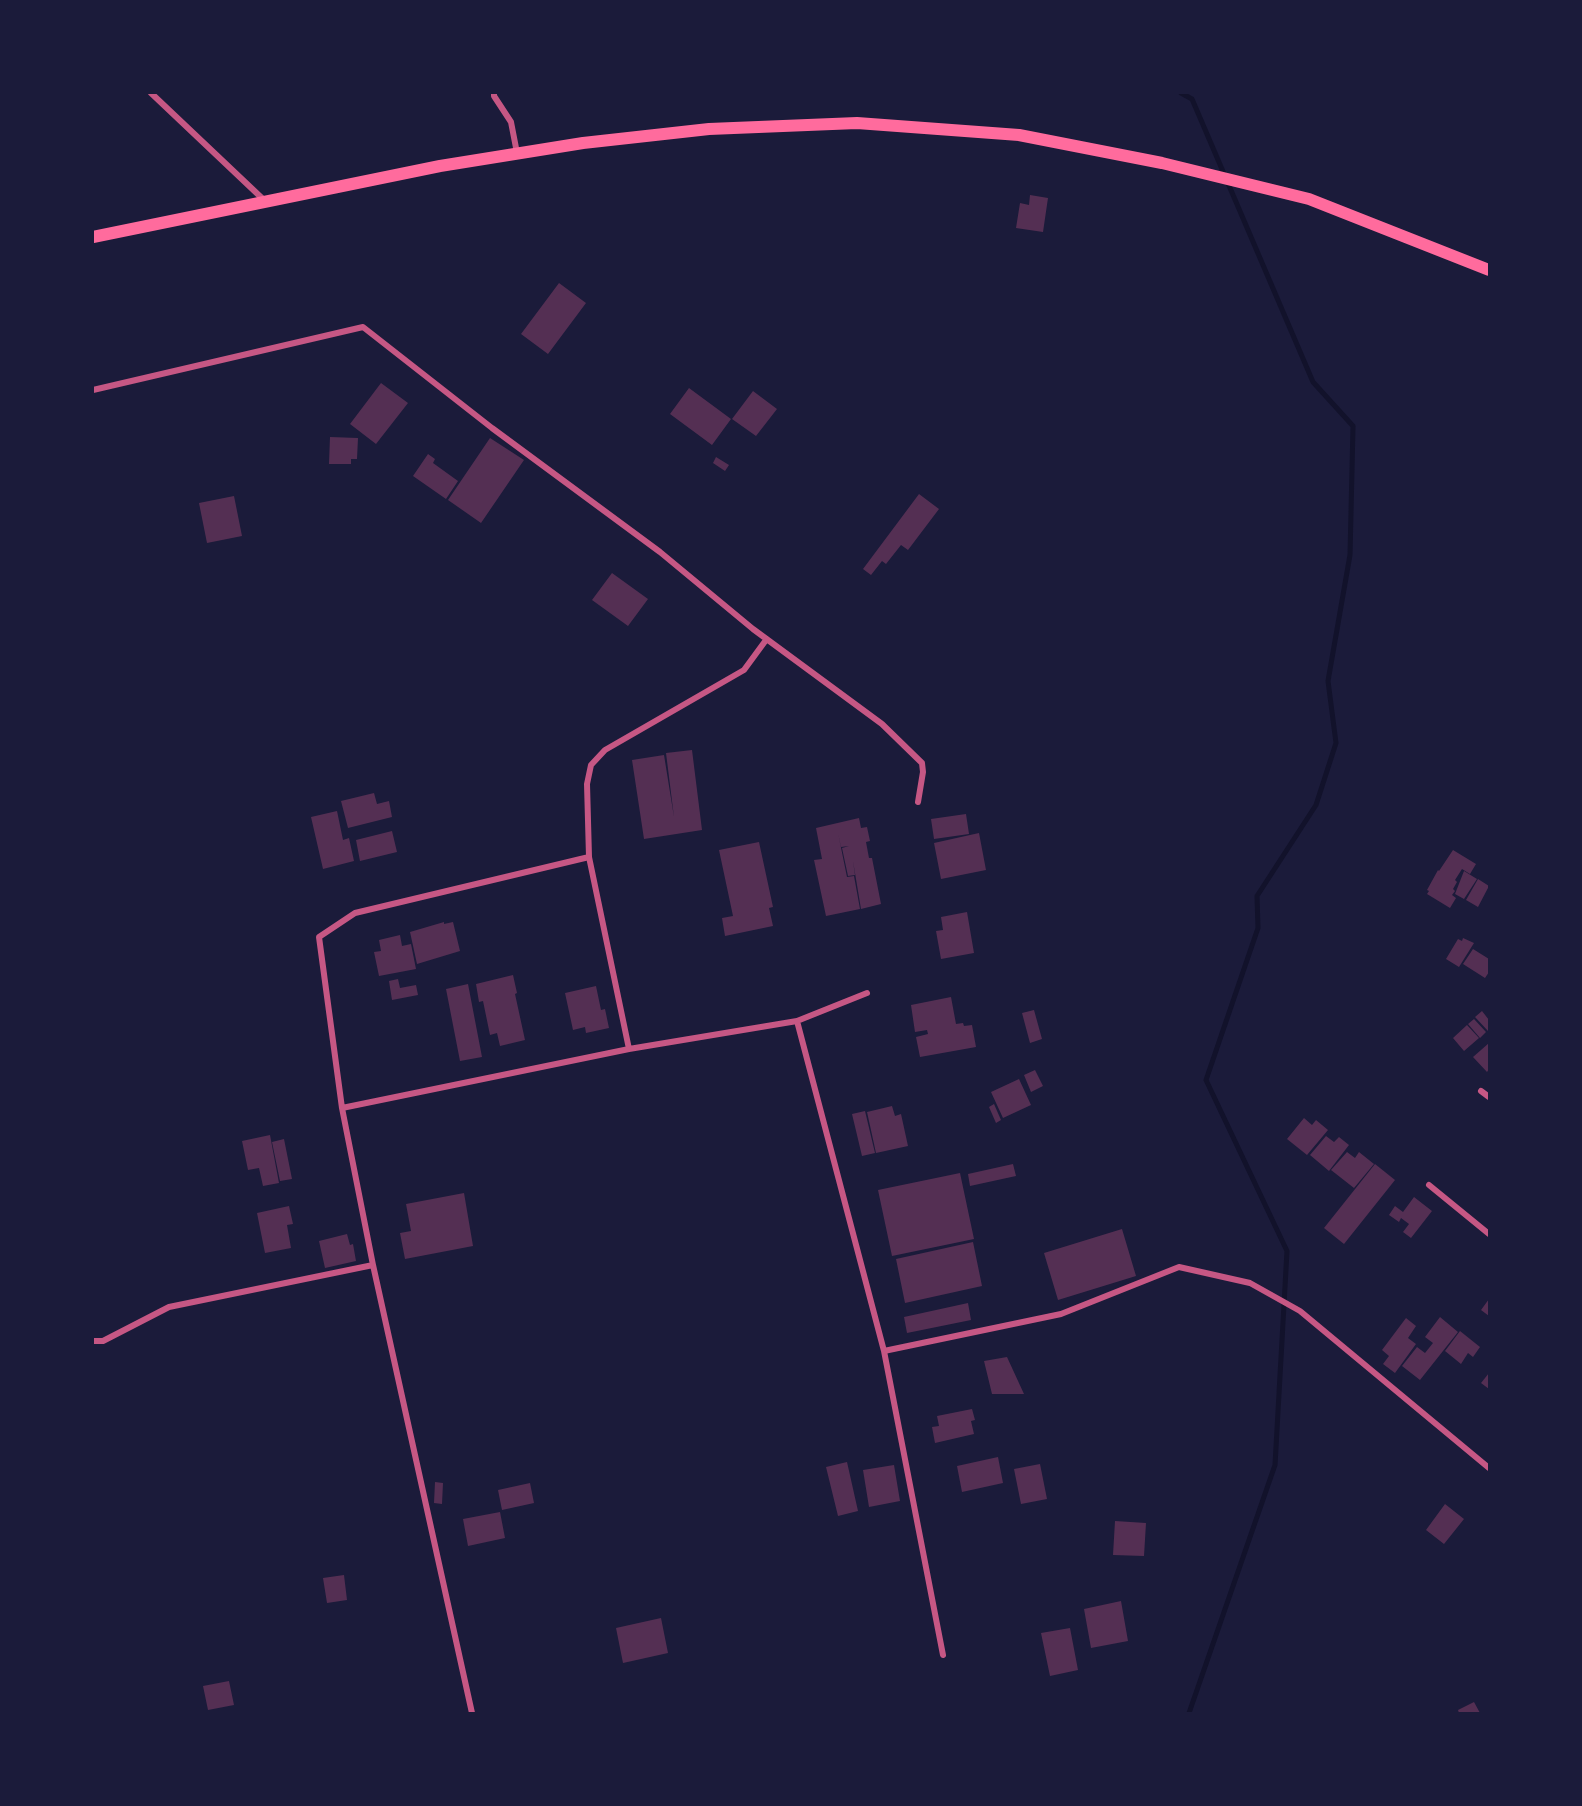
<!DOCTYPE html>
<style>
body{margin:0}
#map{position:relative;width:1582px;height:1806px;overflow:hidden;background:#1b1b3a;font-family:"IBM Plex Sans",sans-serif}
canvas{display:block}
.frame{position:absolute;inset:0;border:94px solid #1b1b3a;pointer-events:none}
</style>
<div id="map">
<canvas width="1582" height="1806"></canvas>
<div class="frame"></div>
</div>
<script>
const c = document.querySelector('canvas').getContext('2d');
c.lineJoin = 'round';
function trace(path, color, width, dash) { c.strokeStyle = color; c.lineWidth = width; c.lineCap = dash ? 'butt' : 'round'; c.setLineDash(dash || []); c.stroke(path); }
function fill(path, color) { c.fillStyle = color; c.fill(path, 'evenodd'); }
const stream = new Path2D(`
 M1181,93l11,6 121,283 40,44 -3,129 -22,126 8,62 -20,62 -59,91 1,32 -52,152 81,171 -12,214 -86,248`);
const building = new Path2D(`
 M1030,195l18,3 -5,34 -27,-4 4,-25 9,2z
 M559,283l27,20 -38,51 -27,-20z
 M381,383l27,20 -32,41 -26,-20z
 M689,388l42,31 -19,26 -42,-31z
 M753,391l24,18 -21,27 -24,-17z
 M330,437l28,1 -1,21h-6v5h-22z
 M490,438l34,22 -43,63 -33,-23z
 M428,454l7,5 -2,4 25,18 -12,18 -33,-23z
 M716,457l13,8 -4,6 -12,-8z
 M919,494l20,15 -31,41 -7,-5 -15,19 -4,-3 -11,14 -8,-6z
 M234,496l8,40 -35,7 -8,-40z
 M612,573l36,26 -20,27 -36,-26z
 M692,750l10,80 -58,9 -12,-79 32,-5 10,62 -8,-64z
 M374,793l3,11 12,-3 3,16 -44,11 -7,-27z
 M337,811l6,29 6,-2 5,23 -31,8 -12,-52z
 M966,814l3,20 -35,5 -3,-20z
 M859,818l2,10 6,-1 3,14 -4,1 3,16h3l9,46 -20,5 -8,-48 2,14 -7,1 -6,-28 7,-2 -8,1 -3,-14 9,44 7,-1 6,33 -34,7 -12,-56 8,-1 -6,-31z
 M392,831l5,21 -37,9 -4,-21z
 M979,833l7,37 -45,9 -7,-36z
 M759,842l14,65 -4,1 4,18 -48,10 -3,-18 11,-2 -14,-66z
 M1453,850l23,14 -6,10 -8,-5 -7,11 2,2 -4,7 2,2 -3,4 4,3 -6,10 -23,-14 2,-3 -2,-1 11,-20 1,1z
 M1464,871l13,8 -13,20 -9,-5z
 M1478,879l11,7 -11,21 -12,-7z
 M967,912l7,41 -33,6 -5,-28 7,-1 -2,-13z
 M444,922v2l9,-2 7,29 -43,13 -7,-32z
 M400,935l2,11 9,-2 5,25 -37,7 -5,-24 7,-1 -2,-11z
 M1463,938l11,5 -15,24 -13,-8 12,-20 4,2z
 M1473,949l16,10v13l-4,6 -22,-14z
 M513,975l4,18 -2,1 10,46 -25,6 -3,-13 -7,2 -7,-34 -4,1 -3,-18z
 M398,979l2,9 16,-3 2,10 -26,5 -3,-19z
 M468,984l14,73 -22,4 -14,-72z
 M596,986l5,24 4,-1 4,19 -23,5 -1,-6 -12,3 -8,-37z
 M951,997l5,27 7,-1 1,3 8,-1 4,22 -56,10 -4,-20 12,-3 -1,-4 -12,2 -4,-27z
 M1034,1010l8,29 -12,4 -8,-30z
 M1482,1011l7,9 -1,11 -13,-14z
 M1474,1019l12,13 -6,6 -12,-14z
 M1467,1025l12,13 -15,13 -11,-13z
 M1489,1043v26l-2,3 -14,-15z
 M1035,1070l8,16 -12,6 -7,-17z
 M1019,1079l12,26 -28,13 -12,-26z
 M994,1104l7,16 -5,3 -7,-16z
 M892,1106l3,10 6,-2 7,32 -32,7 -9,-41z
 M865,1111l10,42 -13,3 -10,-42z
 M1304,1118l8,7 4,-5 12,10 -21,25 -20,-16z
 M270,1135l9,48 -16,3 -4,-18 -11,2 -6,-29z
 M1326,1136l8,6 5,-5 10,8 -20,26 -19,-16z
 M284,1139l8,40 -12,2 -8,-39z
 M1347,1152l8,6 4,-6 15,12 -20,24 -23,-18z
 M1013,1164l3,12 -46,10 -2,-12z
 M1375,1164l20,16 -51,64 -20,-16z
 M960,1173l14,66 -82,17 -14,-66z
 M464,1193l9,53 -68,13 -5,-26 11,-2 -5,-27z
 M1414,1197l18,14 -21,27 -8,-6 6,-8 -8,-6 -2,4 -10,-7 6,-9 8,6z
 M289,1206l4,18 -6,1 4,23 -26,5 -8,-40z
 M1122,1229l14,47 -78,24 -14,-47z
 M347,1234l3,11 3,-1 3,17 -31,7 -6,-27z
 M973,1242l9,44 -77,17 -9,-44z
 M1489,1299v17l-8,-6z
 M968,1303l3,17 -64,13 -3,-16z
 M1440,1317l18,15 -38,48 -18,-14 15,-19 8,6 8,-10 -8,-6z
 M1406,1318l10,8 -8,12 8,6 -21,29 -12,-9 6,-8 -7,-6z
 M1460,1331l20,16 -7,10 -5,-4 -7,11 -16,-13z
 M1007,1357l17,37h-32l-8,-33z
 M1489,1373v16l-8,-6z
 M972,1409l3,11 -4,1 3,13 -39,9 -3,-16 7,-1 -2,-10z
 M998,1457l5,26 -41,9 -5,-26z
 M847,1462l11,49 -20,5 -12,-49z
 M1040,1464l7,35 -26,5 -7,-35z
 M894,1465l6,36 -31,6 -6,-37z
 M435,1482l8,1 -1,21 -8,-1z
 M530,1483l4,20 -32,7 -4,-20z
 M1445,1504l19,15 -20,25 -18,-14z
 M500,1512l5,26 -37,8 -5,-27z
 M1115,1521l31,2 -2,33 -31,-1z
 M344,1575l3,25 -20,3 -4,-25z
 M1121,1601l7,40 -37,7 -7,-39z
 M661,1618l7,35 -45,10 -7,-35z
 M1070,1628l8,42 -28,6 -9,-43z
 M229,1681l5,24 -26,5 -5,-24z
 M1474,1702l6,11h-21l-1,-3z`);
const minor = new Path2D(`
 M151,93l114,108
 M494,93v3l17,26 6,31
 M93,390l270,-63 129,101 168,124 93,77 129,95 40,39 1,9 -5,30
 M797,1021l70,-28
 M629,1049l-40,-192 -2,-73 4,-19 14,-15 139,-80 22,-30
 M1481,1091l8,6
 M342,1108l287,-59 168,-28 87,330 177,-37 118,-47 71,16 50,28 189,157
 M1429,1185l60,49
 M373,1265l99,448
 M93,1341h10l66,-34 204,-42 -31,-157 -23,-171 36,-24 234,-56
 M884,1351l59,304`);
const secondary = new Path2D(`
 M93,237l347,-71 143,-23 126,-14 148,-6 162,12 143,28 147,36 180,71`);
trace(stream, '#12122b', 5);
fill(building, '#542f53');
trace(minor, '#c65784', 6);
trace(secondary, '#ff6b9d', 12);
</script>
